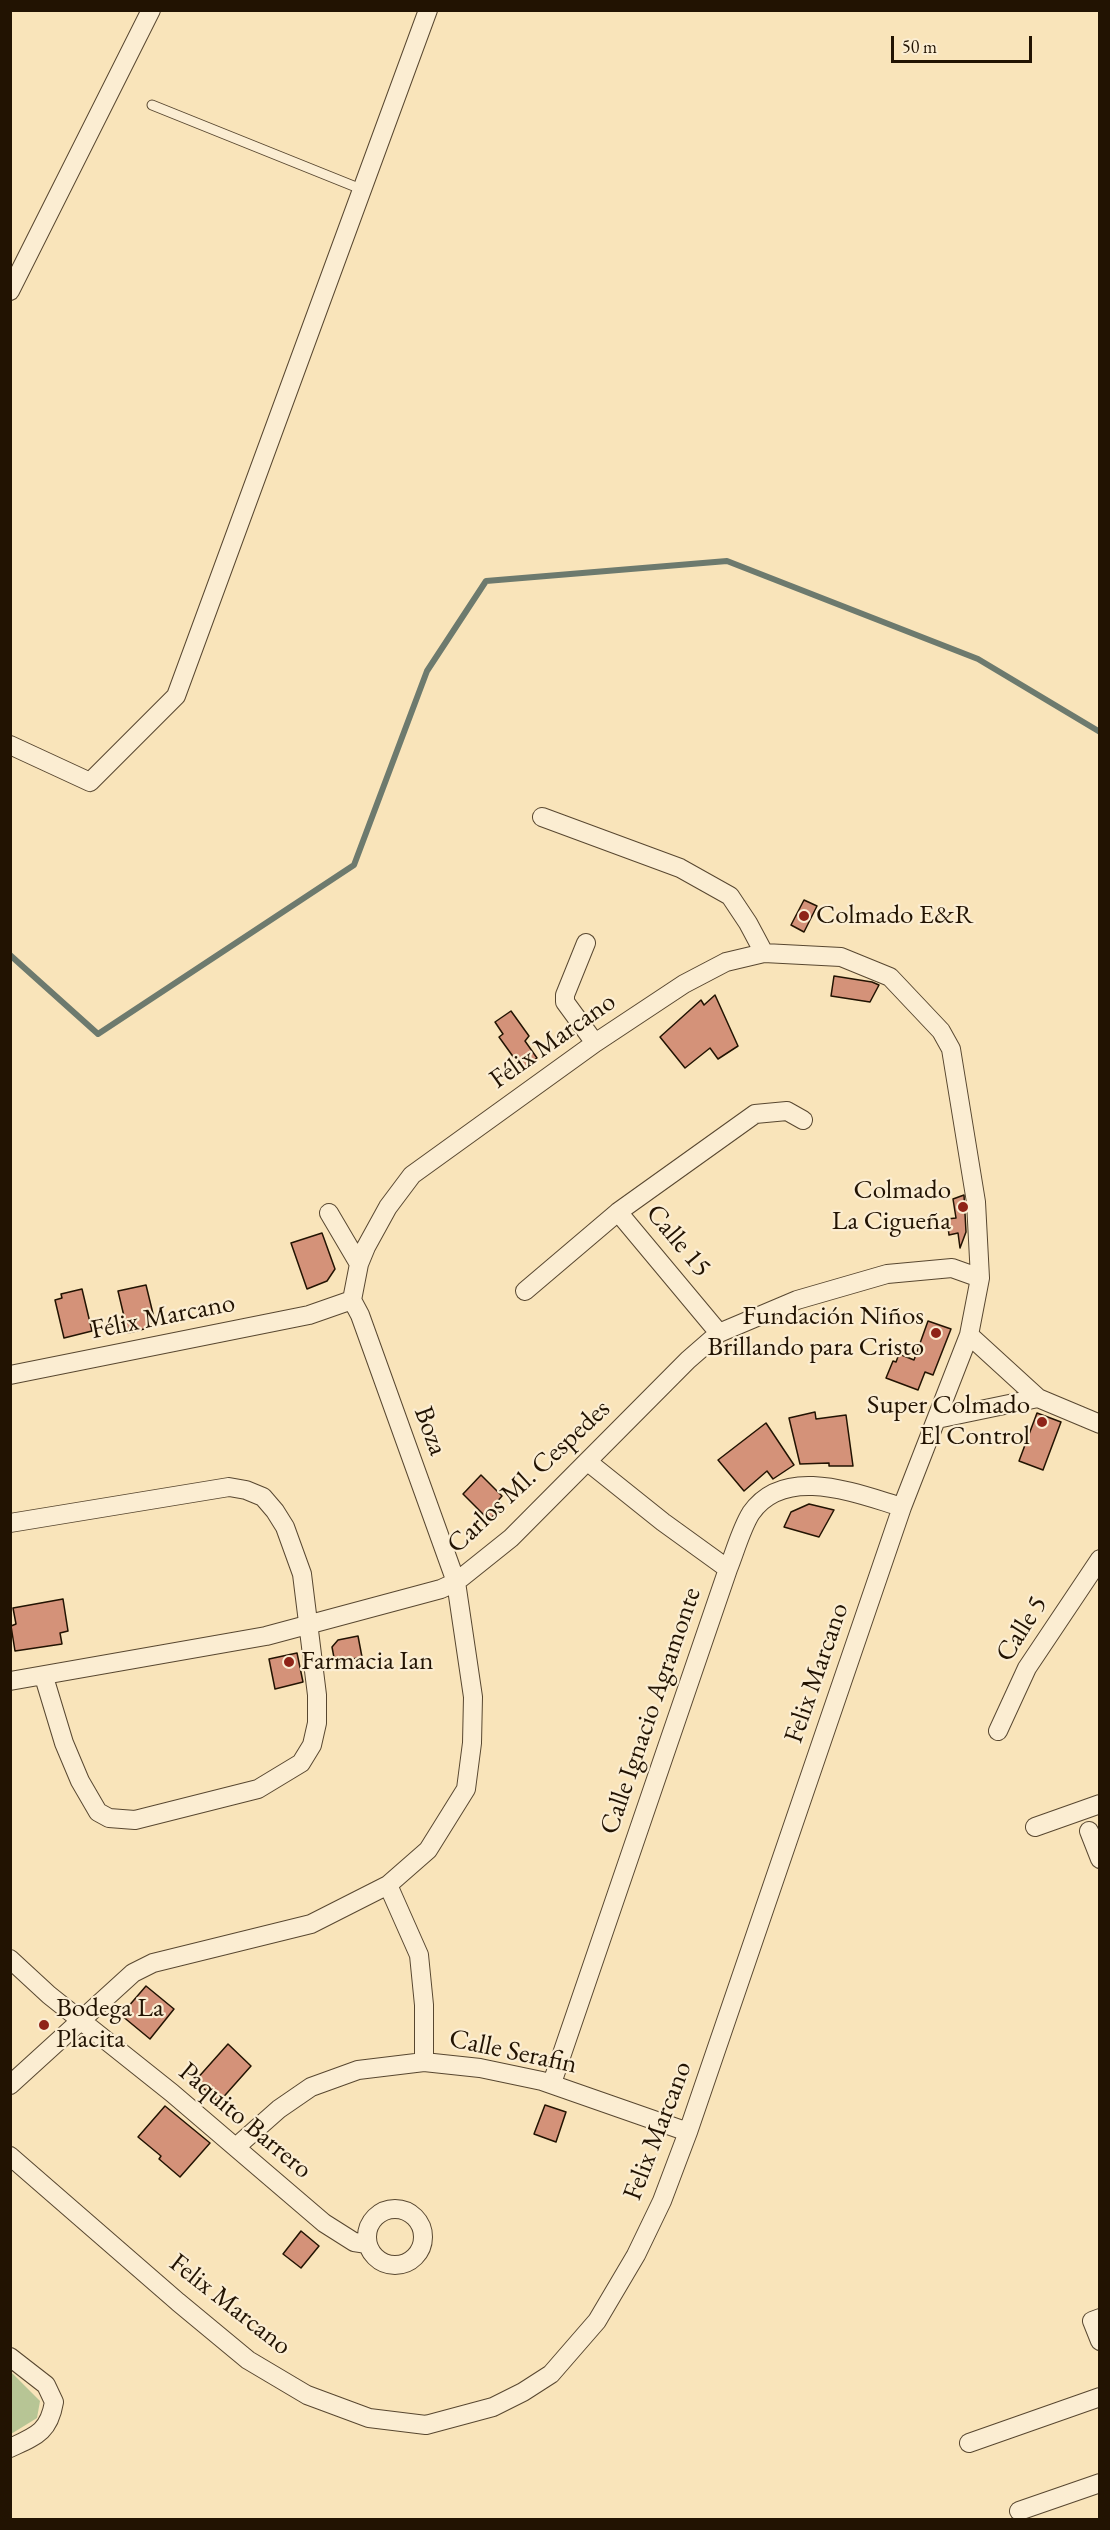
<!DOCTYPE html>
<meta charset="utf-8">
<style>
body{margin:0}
#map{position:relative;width:1110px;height:2530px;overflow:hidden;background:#f9e4ba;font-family:"EB Garamond",serif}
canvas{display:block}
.frame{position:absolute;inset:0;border:12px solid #221302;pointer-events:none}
.scale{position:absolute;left:891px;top:36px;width:141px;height:27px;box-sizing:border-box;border:3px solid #221302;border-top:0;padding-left:8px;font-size:18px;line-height:21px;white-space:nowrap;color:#221302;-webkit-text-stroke:4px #fbedd2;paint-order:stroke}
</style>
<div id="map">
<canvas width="1110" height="2530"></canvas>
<div class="frame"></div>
<div class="scale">50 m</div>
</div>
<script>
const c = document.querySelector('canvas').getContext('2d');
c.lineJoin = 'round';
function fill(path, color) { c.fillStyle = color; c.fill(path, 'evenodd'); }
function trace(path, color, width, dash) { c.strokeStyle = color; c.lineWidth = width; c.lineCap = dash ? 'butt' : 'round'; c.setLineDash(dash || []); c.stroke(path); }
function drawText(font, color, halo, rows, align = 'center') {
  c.font = font + ' "EB Garamond",serif'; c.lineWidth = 4.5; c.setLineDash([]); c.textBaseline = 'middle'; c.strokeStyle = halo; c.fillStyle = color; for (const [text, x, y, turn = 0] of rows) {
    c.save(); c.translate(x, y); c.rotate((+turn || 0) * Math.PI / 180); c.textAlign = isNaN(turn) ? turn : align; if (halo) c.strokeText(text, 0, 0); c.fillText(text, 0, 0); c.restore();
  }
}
const green = new Path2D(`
 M11,2372l29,29 -3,17 -26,16z`);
const stream = new Path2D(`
 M10,955l88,79 256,-169 73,-194 59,-90 241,-20 251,98 122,73`);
const building = new Path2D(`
 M804,900l13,6 -13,26 -13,-7z
 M834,976l38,6 7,3 -9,17 -39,-6z
 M715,995l23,51 -20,13 -8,-11 -25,20 -25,-31 41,-37 3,5z
 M511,1011l18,25 -4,5 12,17 -15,11 -23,-32 4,-3 -8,-12z
 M964,1195l2,37 -6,16 -2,-15 -9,2 -2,-16 9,-1 -3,-19z
 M322,1233l13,36 -8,12 -20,8 -16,-46z
 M146,1285l10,41 -28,7 -10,-42z
 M82,1289l10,42 -28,7 -9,-38 7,-2 -1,-4z
 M928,1321l23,8 -18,46 -8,-3 -7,18 -32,-12 7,-17 3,1 3,-8 15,6z
 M815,1412l1,7 30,-4 7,51h-24v-3l-29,1 -11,-46z
 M1037,1413l24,9 -18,48 -24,-9z
 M766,1423l28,42 -21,14 -6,-8 -23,20 -26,-31z
 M481,1475l21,21 -7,8 5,5 -11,11 -26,-26z
 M809,1504l25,6 -15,27 -35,-10 7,-15z
 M63,1599l5,32 -8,2 2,11 -47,7 -4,-25 5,-2 -3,-16z
 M358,1636l4,21 -27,6 -3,-16 6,-7z
 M297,1653l6,29 -28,7 -6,-30z
 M146,1986l28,23 -24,30 -29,-24z
 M228,2044l23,22 -32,36 -24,-21z
 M545,2105l21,7 -10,30 -22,-8z
 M165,2106l45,37 -30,34 -21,-18 2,-3 -23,-19z
 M301,2231l18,15 -18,22 -18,-14z`);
const lane = new Path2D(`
 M152,105l209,84`);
const street = new Path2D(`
 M10,291l141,-281
 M10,745l80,37 86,-86 252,-686
 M542,817l138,51 50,28 18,27 16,30
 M586,943l-21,52v7l30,41
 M618,1212l101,121
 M329,1213l30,51
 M525,1291l93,-79 137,-98 32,-3 16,9
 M969,1335l69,63 62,26
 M10,1375l299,-60 43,-15
 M937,1419l101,-21
 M588,1462l75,60 65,47
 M10,1523l219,-36 17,3 17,7 12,14 10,16 17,47 15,121v28l-5,22 -11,18 -43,26 -123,31 -26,-2 -11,-6 -18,-31 -16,-38 -20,-66
 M10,1681l256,-45 175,-47 15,-7 55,-44 177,-178 31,-27 78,-33 90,-26 65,-6 28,10
 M998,1731l29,-63 73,-109
 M1035,1827l65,-23
 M1089,1831l11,28
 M388,1885l31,70 5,50v57
 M10,1959l39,36 123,98 152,130 30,19 13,2
 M552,2083l176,-514c7,-17 13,-40 23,-56 34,-49 106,-19 151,-6
 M10,2085l123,-112 20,-10 158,-39 77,-39 40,-35 38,-61 6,-46 1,-46 -17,-115 -96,-267 -8,-15
 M236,2147l43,-38 32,-22 47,-17 66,-8 56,6 62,13 146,51
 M10,2156l168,146 70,58 59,35 62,23 57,7 67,-18 30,-15 28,-18 46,-53 39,-66 26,-54 26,-69 214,-625 67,-172 11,-57 -4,-76 -25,-153 -10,-18 -51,-54 -49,-20 -77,-4 -38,9 -42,22 -89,59 -183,132 -24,32 -22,40 -7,17 -7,36
 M367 2237a28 28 0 1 1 56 0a28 28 0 1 1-56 0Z
 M1100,2318l-8,3 8,20
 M10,2357l36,28 8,17c-5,30 -18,34 -44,46
 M969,2443l131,-46
 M1019,2511l81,-28`);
const markers = [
 [804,916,6,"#8f2418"],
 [963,1207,6,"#8f2418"],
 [936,1333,6,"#8f2418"],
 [1042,1422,6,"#8f2418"],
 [289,1662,6,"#8f2418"],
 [44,2025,6,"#8f2418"]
];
const poiNames = [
 ["Colmado E&R",816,916],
 ["Colmado",951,1191,"right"],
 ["La Cigueña",951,1222,"right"],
 ["Fundación Niños",924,1317,"right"],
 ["Brillando para Cristo",924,1348,"right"],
 ["Super Colmado",1030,1406,"right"],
 ["El Control",1030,1437,"right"],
 ["Farmacia Ian",301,1662],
 ["Bodega La",56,2009],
 ["Placita",56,2040]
];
const streetNames = [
 ["Félix Marcano",553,1041,-35],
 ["Calle 15",678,1241,50],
 ["Félix Marcano",163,1317,-11],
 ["Boza",430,1431,70],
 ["Carlos Ml. Cespedes",529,1477,-43],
 ["Calle 5",1022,1629,-58],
 ["Felix Marcano",817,1673,-71],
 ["Calle Ignacio Agramonte",651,1711,-71],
 ["Calle Serafin",513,2052,12],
 ["Paquito Barrero",245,2121,40],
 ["Felix Marcano",658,2131,-69],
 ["Felix Marcano",230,2305,38]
];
fill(green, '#b7c595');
trace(stream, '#6d7a6e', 6);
fill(building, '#d49279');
trace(building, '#221302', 1.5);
trace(lane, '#584730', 11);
trace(street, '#584730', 20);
trace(lane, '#fbedd2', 9);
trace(street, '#fbedd2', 18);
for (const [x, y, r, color] of markers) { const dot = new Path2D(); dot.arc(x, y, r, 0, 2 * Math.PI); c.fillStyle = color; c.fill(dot); trace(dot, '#fbedd2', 2); }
drawText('27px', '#221302', '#fbedd2', poiNames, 'left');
drawText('27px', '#221302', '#fbedd2', streetNames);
</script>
